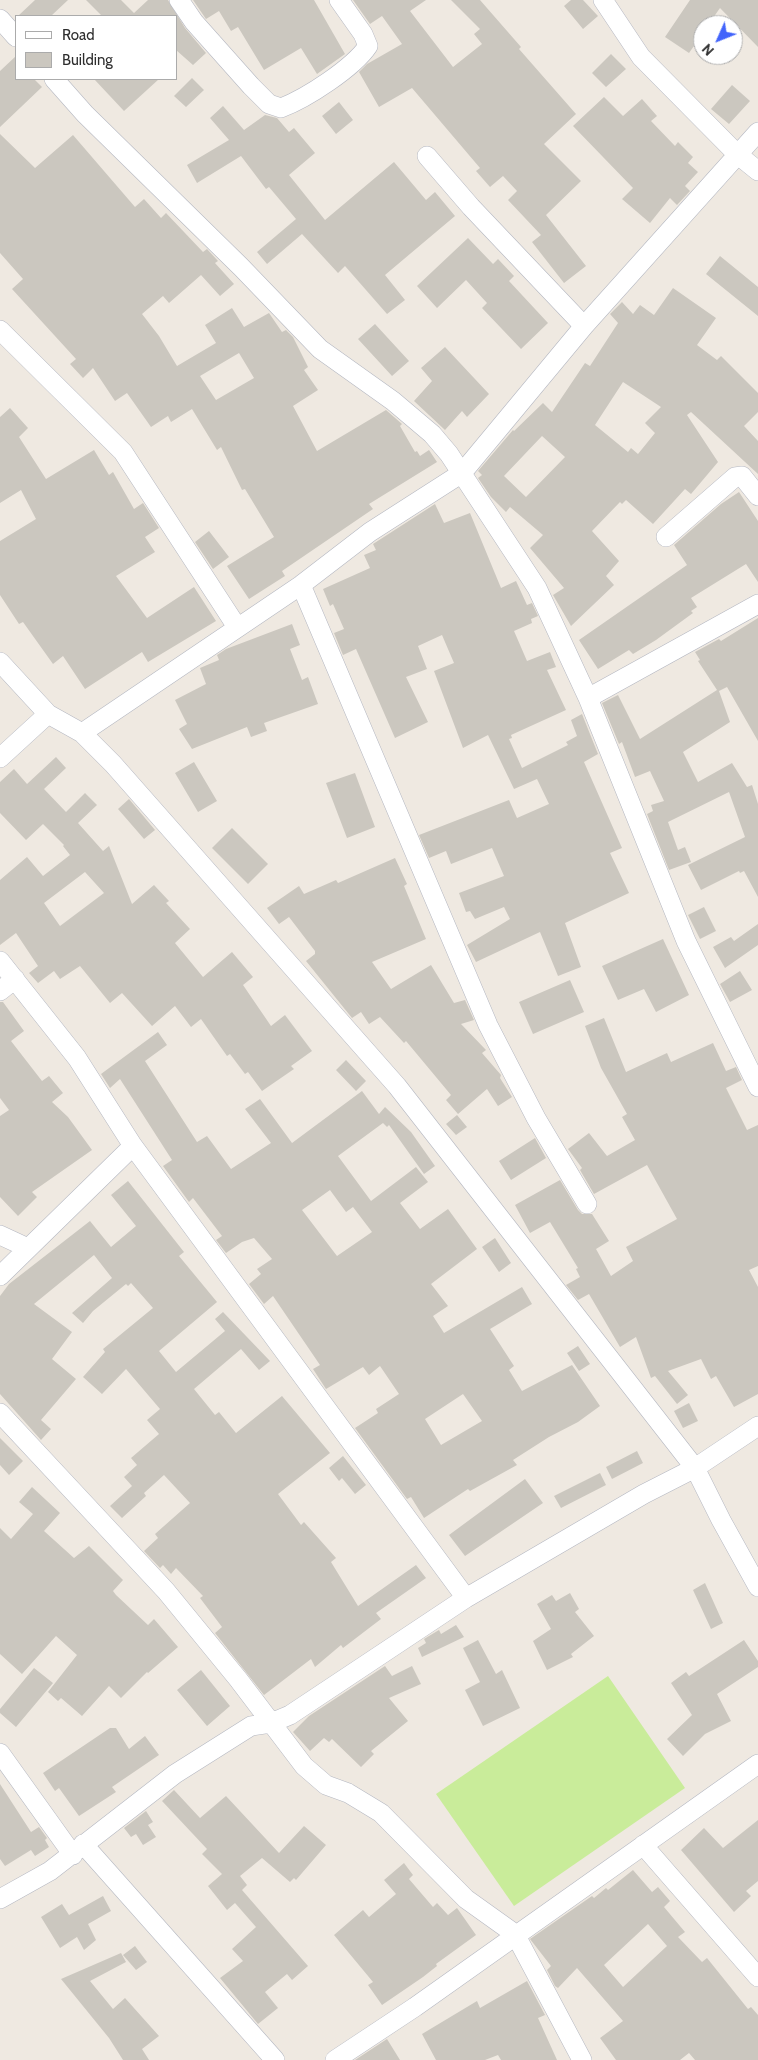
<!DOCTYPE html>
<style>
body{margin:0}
#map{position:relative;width:758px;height:2060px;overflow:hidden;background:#efe9e1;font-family:Cabin,sans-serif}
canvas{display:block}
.legend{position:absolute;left:15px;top:15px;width:162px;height:65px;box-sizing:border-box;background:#fff;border:1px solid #ababab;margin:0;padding:6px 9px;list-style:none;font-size:15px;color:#2e2e2e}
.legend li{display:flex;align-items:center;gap:10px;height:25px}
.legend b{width:25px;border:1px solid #ababab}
.north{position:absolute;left:693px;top:15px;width:50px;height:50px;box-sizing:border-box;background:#fff;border:1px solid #ababab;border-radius:50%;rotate:226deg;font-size:14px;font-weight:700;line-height:20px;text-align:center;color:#2e2e2e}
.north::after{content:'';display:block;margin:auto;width:18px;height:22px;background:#4264fb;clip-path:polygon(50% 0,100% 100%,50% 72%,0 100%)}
</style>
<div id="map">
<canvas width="758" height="2060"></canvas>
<ul class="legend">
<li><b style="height:6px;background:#fff"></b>Road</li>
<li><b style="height:14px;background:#cbc7bf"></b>Building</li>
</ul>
<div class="north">N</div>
</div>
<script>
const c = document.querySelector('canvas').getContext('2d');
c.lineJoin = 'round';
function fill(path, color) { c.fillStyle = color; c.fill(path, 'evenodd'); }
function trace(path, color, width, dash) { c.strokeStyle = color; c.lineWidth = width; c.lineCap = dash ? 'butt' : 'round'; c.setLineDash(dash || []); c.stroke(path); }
const pitch = new Path2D(`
 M608,1676l77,112 -171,118 -78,-112z`);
const building = new Path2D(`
 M35,0h33l-17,16h-33z
 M86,0h35l13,13 14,-13h20l17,28 21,25 -13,12 -17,-15v-34h-74z
 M193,0h121l31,54 -28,20 -16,-26 -37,22 -26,-43 -7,4 -12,-20 -13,8z
 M353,0h73l-16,11 43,56 29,-23 -8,-10 6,-5 -29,-29h29l41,47 -2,2 57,65 -32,30 37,37 -35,34 40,51 -22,17 -32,-41 9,-7 -33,-35 9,-9 -14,-15 -13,11 -14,-16 4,-3 -68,-80 -33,19 -20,-35 8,-8 35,-20 -20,-28 -12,8z
 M571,0h12l15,16 -15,13 -19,-23z
 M690,0h68v47l-38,-39 -12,17h-5v8l-14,20 -24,-16z
 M611,54l15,15 -20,18 -14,-14z
 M16,56v23h18l8,8 -42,40v-56z
 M192,78l12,12 -18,17 -12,-11z
 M94,79h65l-35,32z
 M732,85l18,16 -21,23 -18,-15z
 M604,97l19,19 19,-17 15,17 -6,5 24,25 3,-4 15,15 -5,6 10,9 -13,14 5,5 -13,14 -7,-7 -20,25 -28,-24 11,-11 -60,-62z
 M339,102l14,18 -17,14 -14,-18z
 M223,106l21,24 21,-15 12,3 12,14 5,-4 21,25 -26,22 36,45 69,-58 32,38 9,-8 20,24 -70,59 20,25 -18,14 -42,-48 -7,7 -36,-39 -35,30 -10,-12 39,-33 -27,-32 -3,2 -25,-33 -44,27 -10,-18 42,-25 -19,-22z
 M0,134l35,34 38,-33 62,72 9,-8 17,19 5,-5 37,39 4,-3 11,12 -3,2 19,21 -14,12 -19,-21 -32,28 -6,-7 -21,18 17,22 18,30 39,-23 -11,-18 27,-17 12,19 25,-14 13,19 4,-2 7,7 15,30 -4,3 14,20 -25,16 24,45 69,-41 16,14 -2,2 15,26 2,-1 3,5 9,-6 8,12 -68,42 4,5 -91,62 3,5 -36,23 -22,-33 47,-29 -29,-48 -3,1 -21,-43 -4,3 -25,-41 -21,13 -3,-6 -17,11 -24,-34 -12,8 -22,-33 -10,10 -13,-14 6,-5 -64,-70 11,-10 -23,-26zM239,353l15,25 -38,22 -16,-24z
 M468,238l25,26 5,-5 16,17 -5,5 39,42 -27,26 -39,-41 5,-5 -21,-23 -29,28 -20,-22z
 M720,256l38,31v29l-52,-42z
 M673,288l43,30 -19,27 20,15 4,-4 37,37v19l-14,14 14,15v33l-67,-62 -4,3 31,47 -27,32 -6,-5 -32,35 -27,-24 -4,4 -2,-2 -28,29 27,30 -13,15 8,9 -43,41 -18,-31 11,-7 -34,-40 13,-13 -33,-28 -4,5 -15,-15 -13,-19 4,-3 -4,-4 35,-41 1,1 29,-28 9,9 33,-49 5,3 28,-43 -8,-9 12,-12 11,12 7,-9 14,10zM623,382l38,25 -16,16 10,10 -17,21 -7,-6 -3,4 -33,-27zM542,436l23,21 -39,40 -22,-21z
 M375,324l34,37 -17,15 -34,-37z
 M445,347l44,47 -22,23 -5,-6 -17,19 -31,-29 18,-20 -11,-13z
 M10,408l18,20 -9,9 27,42 48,-29 15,25 4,-3 21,37 9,-6 16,25 -14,9 10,15 -39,24 31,42 47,-31 22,34 -68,41 -6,-10 -57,37 -22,-33 -10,8 -30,-42 -4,2 -19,-29v-54l36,-22 -15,-29 -21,13v-86z
 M739,492l19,29v61l-12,-18 -55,34 6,9 -6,4 2,2 -37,27 -23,14 -4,-4 -31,19 -19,-29 108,-75 -13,-20 47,-41z
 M435,504l9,19 26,-10 31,75 15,-7 11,24 5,-2 6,13 -7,3 1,4 -18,8 13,30 23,-9 6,15 -9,3 19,40 -55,25 1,3 -3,1 13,29 46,-23 -2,-3 11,-6 -6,-16 11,-6 16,40 -14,8 38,86 -12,5 19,40 -64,30 16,44 -23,9 -18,-44 -64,30 -9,-17 43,-26 -6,-12 -29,12 -5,-8 -4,1 -7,-19 45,-17 -12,-28 -41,16 -5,-13 -17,7 -10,-23 90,-35 8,18 32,-14 -12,-25 -23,10 -26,-54 -25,13 -29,-77 20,-8 -12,-28 -24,11 9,23 -21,8 22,45 -33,16 -39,-89 -13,6 -9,-22 10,-4 -11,-25 -3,2 -7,-17 47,-21 -6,-13 12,-5 -3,-6z
 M209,531l20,26 -16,12 -18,-27z
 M758,618v123l-31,-54 -8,4 11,31 -47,30 15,30 34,-19 15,24 5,-2 6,19v93l-14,-26 -4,2 -1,-2 -38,19 -13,-25 57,-28 -16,-45 -61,30 10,28 7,-3 6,15 -22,8 -22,-56 6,-3 -2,-6 13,-4 -14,-30 -15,6 -13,-35 -3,2 -17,-41 16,-8 22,44 77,-49 -19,-29 2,-1 -5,-8 24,-13 2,2z
 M292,624l8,21 -10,4 12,31 6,-3 10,27 -54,19 3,8 -16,6 -4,-10 -55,22 -13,-20 8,-5 -12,-24 31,-16 -6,-16 19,-8 -2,-5 9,-6z
 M56,757l10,11 -22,21 22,23 19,-19 12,12 -19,18 25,28 6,-5 23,58 22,-19 15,16 -3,2 24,26 -15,14 28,34 29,-25 21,25 -10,8 28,41 14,-11 27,36 -21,15 3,3 -32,22 -14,-19 -3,2 -15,-20 -3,2 -26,-37 -10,8 -16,-21 -23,20 -30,-33 -12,10 -30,-37 -20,13 -6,-8 -16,12 -9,-10 9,-7 -22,-33 -16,12v-65l27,-23 16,19 27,-21 -7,-9 1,-1 -21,-21 -17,16 -26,-27v-31l14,-13 13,15zM85,872l19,21 -44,33 -16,-23z
 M194,762l23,39 -19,11 -23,-39z
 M355,773l20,54 -28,11 -21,-55z
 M129,799l26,31 -11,9 -26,-30z
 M232,828l36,36 -20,20 -36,-36z
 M395,858l12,26 -3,2 22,53 -54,23 19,27 40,-24 23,38 11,-3 9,20 -13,4 25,26 -4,3 19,22 -1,3 12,19 -14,9 -11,-17 -29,25 -12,-14 5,-5 -45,-54 -2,2 -24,-26 -11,7 -8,-12 -9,6 -46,-57 9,-7v-3l-26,-34 -10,7 -12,-16 32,-22 5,8 32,-14 2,3z
 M704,907l12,24 -16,8 -12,-24z
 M758,924v21l-33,23 -12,-21 18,-10 3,4z
 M663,939l26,56 -33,17 -12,-23 -26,11 -16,-34z
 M740,971l12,19 -22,12 -10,-18z
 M570,980l14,32 -51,22 -14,-32z
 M0,1002h3l21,29 -13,10 31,40 7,-5 14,17 -11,9 16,15 24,33 -60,42 5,5 -19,19 -18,-19v-81l9,-6 -9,-12z
 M604,1018l22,54 41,-19 4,9 42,-19 13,28 10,-4 6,13 -16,8 21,42 11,-5v141l-9,4 9,17v107l-24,13 -18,-31 -5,3 -10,-20 -33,12 20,24 -11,9 -22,-28 -4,2 -15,-41 -16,10 -31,-53 -11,6 -12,-15 14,-8 -4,-8 2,-1 -28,-46 -20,11 -15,-28 45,-25 18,30 4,4h10l17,27 -13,8 15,27 22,-15 -7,-14 51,-28 -30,-54 -53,29 -14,-24 2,-2 -14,-19 21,-16 18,23 28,-16 -13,-23 5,-3 -26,-46 -16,-42z
 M158,1032l9,13 -22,16 52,81 10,-6 24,33 40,-26 -26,-34 15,-10 32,44 70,-52 17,23 6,-7 26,25 24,34 -11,8 -35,-49 -2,2 -4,-4 -45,33 33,45 45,-34 12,15 -28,21 20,26 28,-20 29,40 -46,35 17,22 -15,10 11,17 78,-46 10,17 -42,25 24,37 -5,4 13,21 50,-26 28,41 -22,16 -29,15 -36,23 4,5 -47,26 -2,-2 -44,29 -13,-21 -4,2 -52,-71 23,-15 -2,-4 23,-15 -19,-28 -11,9 -6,-8 -37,22 -13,-20 7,-4 -47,-69 -9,8 -15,-20 12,-10 -4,-5 15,-10 -18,-21 -12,4 -16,11 -10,-13 6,-4 -29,-38 -4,4 -26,-36 9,-6 -52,-81 -10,9 -9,-14zM330,1190l16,22 7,-5 19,25 -35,24 -35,-46zM463,1394l19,27 -41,24 -16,-26z
 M346,1060l20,21 -10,10 -20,-21z
 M457,1115l10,12 -11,8 -10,-11z
 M535,1138l11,20 -35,22 -12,-19z
 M128,1181l56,71 -5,4 38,46 -58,49 17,21 49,-41 -10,-12 8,-7 47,49 -11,9 -18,-21 -47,40 21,26 4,-3 17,21 46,-37 48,57 -52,41 23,31 3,-3 32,36 -5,4 27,44 58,-41 10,13 -50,35 5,6 -38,29 -2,-3 -26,22 -4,-8 -47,36 -49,-62 7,-6 -22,-29 3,-2 -27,-28 -5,6 -8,-9 -3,3 -16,-17 14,-13 -3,-4 35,-31 -26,-28 -20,18 2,3 -24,22 -12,-12 22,-20 -8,-9 13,-12 -6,-7 28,-24 -12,-14 13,-11 -34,-40 -24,25 -19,-17 22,-25 -2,-3 50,-41 -22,-25 -3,3 -2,-2 -33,27 -10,12 -11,-10 40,-35 -18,-23 -60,49 38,28 -20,27 24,20 -35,41 10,9 -10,11 -41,-46v-98l9,-12 81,-63 21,26 25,-21 -25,-31z
 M495,1238l16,25 -12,9 -17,-25z
 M578,1346l12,18 -11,7 -12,-18z
 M689,1403l9,18 -15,7 -9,-17z
 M0,1438l23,23 -14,14 -9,-10z
 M637,1451l6,12 -31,16 -6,-12z
 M343,1456l23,29 -11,9 -13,-16 -3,3 -10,-13z
 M600,1473l6,12 -45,23 -7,-12z
 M525,1479l18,24 -78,53 -16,-21z
 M32,1487l28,26 -16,18 30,27 15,-12 34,34 -10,11 3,4 32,30 6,-6 24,28 -30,26 -1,-1 -26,26 -12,-12 -27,30 -21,-18 -3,3 -10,-9 29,-37 -21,-19 -34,38 -22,-20v-126l11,11 22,-25 -14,-12z
 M705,1583l18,40 -12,6 -18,-39z
 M570,1593l9,16 -4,3 19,24 -23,18 2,3 -26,13 -14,-29 18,-12 -14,-25 15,-9 4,6z
 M456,1625l8,12 -42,20 -4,-9 8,-5 -2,-4 15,-9 2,4z
 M478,1640l18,34 6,-4 18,38 -37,18 -18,-36 15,-8 -17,-34z
 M744,1640l14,21v6l-41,27 14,27 -26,13 -22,22 -16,-17 25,-24 -21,-32 15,-11 3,4z
 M385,1666l7,10 20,-10 9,18 -32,14 19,23 -37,30 3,3 -13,13 -29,-28 -3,3 -5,-4 -14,13 -17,-19 16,-16z
 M34,1668l19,15 -37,44 -16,-14v-4z
 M201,1670l29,36 -23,20 -30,-36z
 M110,1728h6l13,21 16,-13 14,19 -47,32 4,5 -37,24 -20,-28 -4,3 -12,-18z
 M0,1784l31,48 8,-5 8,11 -2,2 4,7 -14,9 -4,-6 -26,16 -5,-7z
 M174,1790l26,28 26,-22 53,57 25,-27 22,19 -30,35 -2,-2 -4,4 -28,-24 -22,18 7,9 -5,5 66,76 -16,14 -5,-6 -22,18 13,16 -20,16 -38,-46 23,-17 -11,-12 24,-22 -21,-24 -8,7 -19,-24 14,-12 -20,-20 5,-5 -45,-48z
 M146,1811l7,11 -5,3 8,12 -13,8 -7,-11 -5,3 -7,-9z
 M758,1820v61l-12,10 5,5 -17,16 -53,-62 23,-22 19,20z
 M404,1863l9,12 -4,4 24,28 4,-4 11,12 9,-7 19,27 -40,29 1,2 -14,11 -41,28 -14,-20 5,-3 -39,-47 29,-25 6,7 27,-23 -12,-14z
 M633,1870l19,22 6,-5 12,14 -6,6 21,25 -7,5 24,25 5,-4 41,51 3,-2 7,8v45h-63l-6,-7 -9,7h-64l-16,-22 23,-17 -46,-53 -19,20 -3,-2 -8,-16 4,-4 -21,-27 62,-43 2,2 12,-10 2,2zM648,1924l19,22 -44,41 -19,-22z
 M103,1896l8,15 -23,13 8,16 -12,10 -7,-13 -17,11 -19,-31 21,-13 7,11z
 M135,1946l12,16 -11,8 -13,-15z
 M121,1953l5,9 -36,19 23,28 12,-11 34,38 -17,13 7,11h-26l-14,-22 -48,-59z
 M527,1981l18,34 -7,3 19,42h-56l-3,-5 -13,5h-49l-14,-26 55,-33 3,7z
 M387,2039l13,21h-45z`);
const minor = new Path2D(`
 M179,0l15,22 57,64 18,18 12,4c26,-10 72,-40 87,-62l-5,-12 -24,-34
 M603,0l38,57 96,97 21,17
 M0,19l16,18
 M54,79l31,35 156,153 79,82 73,52 39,33 17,20 88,134 51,110 98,243 72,146
 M427,156l44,51 113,119
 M0,330l123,122 114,175
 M666,537l69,-60 7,-1 16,20
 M301,585l187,440 48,93 51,86
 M0,662l48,52 34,19 31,31 284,322 298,382 26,52 37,67
 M588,698l170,-94
 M82,733l219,-148 69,-53 92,-59 122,-147 174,-194
 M0,758l48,-44
 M0,961l77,97 56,88 333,452
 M0,991l15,-12
 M0,1235l28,13
 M0,1276l133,-130
 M0,1413l166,178 72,88 66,87 22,19 22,8 33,20 85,86 49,35 67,126
 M0,1753l73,102
 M83,1844l192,216
 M643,1845l115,132
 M0,1899l50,-28 125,-97 76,-48 20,-3 19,-8 176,-117 178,-104 51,-26 63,-42
 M335,2060l80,-53 343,-243`);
fill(pitch, '#c9ec9a');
fill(building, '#cbc7bf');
trace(minor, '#b4b7c1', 20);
trace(minor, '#fff', 19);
</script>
